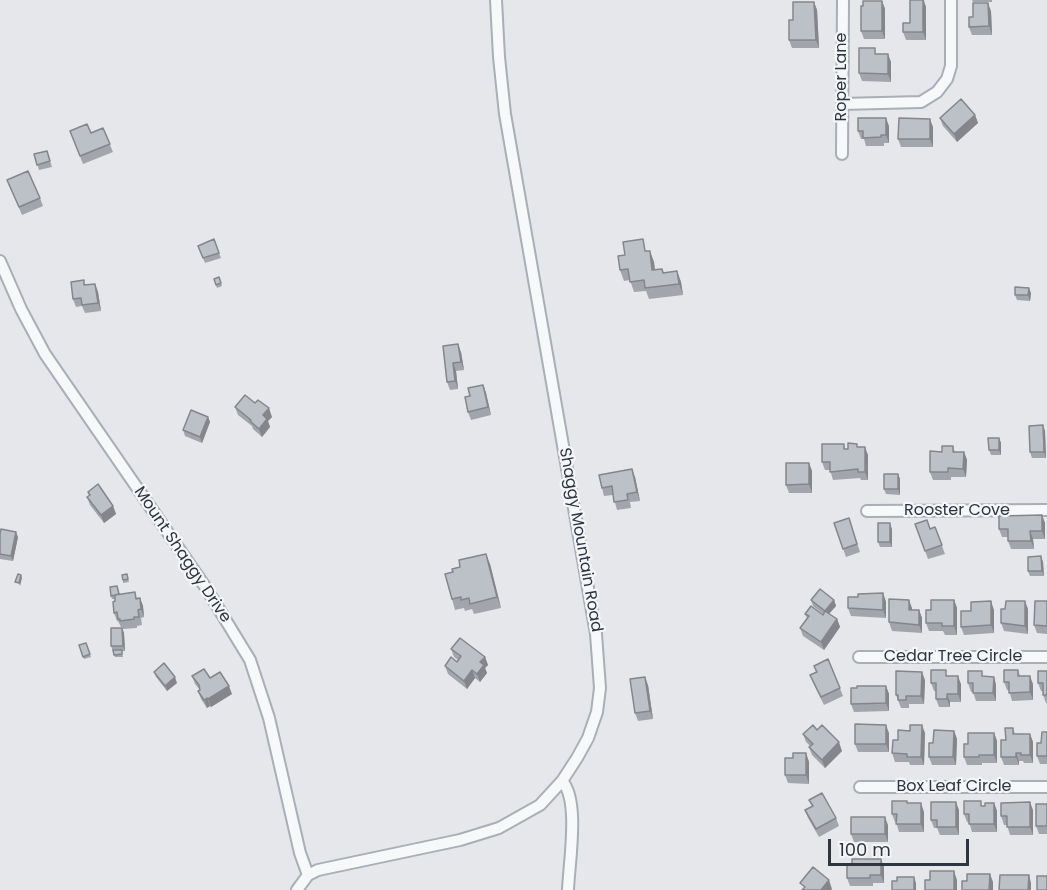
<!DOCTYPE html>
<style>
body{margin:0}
#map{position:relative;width:1047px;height:890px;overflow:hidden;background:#e5e7eb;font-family:Poppins,sans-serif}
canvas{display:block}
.scale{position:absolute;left:828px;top:839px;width:141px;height:27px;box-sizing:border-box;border:3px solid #2e3541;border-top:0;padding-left:8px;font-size:18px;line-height:21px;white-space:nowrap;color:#2e3541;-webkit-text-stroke:4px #f4f6f8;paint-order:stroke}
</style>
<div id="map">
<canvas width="1047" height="890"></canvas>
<div class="scale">100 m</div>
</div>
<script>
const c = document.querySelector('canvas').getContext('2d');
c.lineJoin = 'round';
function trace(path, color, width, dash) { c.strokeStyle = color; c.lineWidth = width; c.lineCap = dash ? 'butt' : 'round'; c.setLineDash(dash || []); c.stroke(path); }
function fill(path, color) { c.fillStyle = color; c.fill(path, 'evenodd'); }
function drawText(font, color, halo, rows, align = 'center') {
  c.font = font + ' Poppins,sans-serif'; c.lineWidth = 4.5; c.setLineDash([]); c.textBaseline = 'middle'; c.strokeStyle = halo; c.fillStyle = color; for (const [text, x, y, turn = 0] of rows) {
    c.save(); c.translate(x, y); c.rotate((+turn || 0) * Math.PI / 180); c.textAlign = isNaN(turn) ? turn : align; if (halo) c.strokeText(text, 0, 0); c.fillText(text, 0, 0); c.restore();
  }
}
const minor = new Path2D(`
 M842,104l79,-2 16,-10 10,-13 4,-13v-66
 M842,154l1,-154
 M0,261l21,48 24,45 161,234 44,72 19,58 31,135 8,22
 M867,511l180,-1
 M859,657h188
 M562,781c18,19 7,82 6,109
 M860,787h187
 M297,890l11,-15 10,-5 142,-30 39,-12 41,-23 22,-24 15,-23 11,-20 9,-26 3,-24 -4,-54 -91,-520 -6,-57 -3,-57`);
const wall = new Path2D(`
 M910,0h14l2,7v33h-20l-3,-8 7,-9z
 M972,0h20v2h-19z
 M882,1l3,8v30h-21l-3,-8z
 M814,2l3,8 2,38h-27l-3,-8 4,-20z
 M991,11l1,24h-20l-3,-8 4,-10z
 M877,54l14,8v20l-29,-1 -3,-8z
 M975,115l3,8 -21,19 -14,-16 -3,-8z
 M889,126v17h-5v3h-18l-2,-7h-3l-3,-8z
 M933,127v20h-32l-3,-8z
 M103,128l10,24 -30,12 -10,-25z
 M47,151l5,16 -13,3 -5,-16z
 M7,180l33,18 3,8 -21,9z
 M214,239l7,19 -16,5 -7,-17z
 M647,251l7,11 1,8 7,-1 2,4 13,-2 4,11 2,13 -34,4 -3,-8 -12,1 -4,-12 -6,1 -4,-11z
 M219,277l3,9 -5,2 -3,-9z
 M84,280l1,5 10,-1 3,8 3,19 -16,2 -3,-7 -6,1 -3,-8z
 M1031,293l-1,8 -13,-1 -2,-5z
 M443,346l18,6 3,18 -8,1 2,18 -8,1 -3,-8z
 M483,385l3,8 5,22 -20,5 -3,-8 2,-16z
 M235,407l37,10 -4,4 2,6 -8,10 -9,-8 -1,-3 -14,-11z
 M208,417l2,5 -8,21 -17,-7 -2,-6z
 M1043,425l2,6 1,27h-14l-2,-6z
 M999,438l2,5v12h-10l-2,-5z
 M844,444l1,5 13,-2 10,8v25h-7l-1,-2 -27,2 -3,-10h-5l-3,-8z
 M953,446l2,6h9l3,8 -1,17h-15v3h-18l-3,-8 12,-20z
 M809,463l3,8v22h-23l-3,-8z
 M898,474l2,5v16l-14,-1 -2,-5z
 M635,477l5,24 -10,1 1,6 -14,2 -4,-15 -9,1 -2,-8z
 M88,492l25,14 3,8 -12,9 -14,-18 -3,-8 2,-2z
 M1042,515l3,8v16h-12l1,10h-23l-3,-8v-4h-6l-3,-8z
 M849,518l11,34 -14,5 -12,-34z
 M915,524l15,5 5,-2 10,27 -17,5z
 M892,529v18h-12l-2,-5z
 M0,534l18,3 -5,24 -13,-2z
 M1041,556l2,6 1,14h-14l-2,-5z
 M490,564l11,44 -27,6 -2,-5 -7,2 -1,-3 -9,2 -3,-11z
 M127,574l2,8 -6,1v-3z
 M118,589l1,5 21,4 3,8 1,11 -3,1 1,7 -5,1v2l-14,1 -1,-2h-1l-3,-6h-1l-3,-8 1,-14h-3l-1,-3z
 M883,593l3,9v16l-35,-2 -3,-8 10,-11z
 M811,600h23l2,6 -7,8 8,5 3,8 -16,23 -21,-14 -3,-8 7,-10 -2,-4 18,1v-1l-10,-8z
 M954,600l3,8v27h-12l-2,-4h-14l-3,-8 5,-13z
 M1047,601v33l-10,-1 -3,-8z
 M912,608v2h7l3,8v15l-30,-2 -3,-9z
 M1028,609v25l-24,-3 -3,-8z
 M994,610v23l-30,2 -3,-8z
 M122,628l2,5 1,18h-3l1,6h-8l-4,-11z
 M86,643l5,14 -7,2 -5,-14z
 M451,649l34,8 3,8 -3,3 2,5 -7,9 -5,-4 -8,11 -19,-15 -3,-8 12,-4 1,-2 -4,-3z
 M828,659l15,37 -19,9 -11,-22 -3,-8 6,-3 -2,-6z
 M1018,670l2,6 13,8v16l-21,1 -3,-11h-2l-3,-8z
 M1047,671v32h-1l-3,-8v-4h-2l-3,-8z
 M154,672l23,11 -10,8 -11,-14z
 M192,676l18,2 22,16 -21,13 -1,-1 -3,2 -6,-9 -3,-8 2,-1 -5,-6z
 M948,676l13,8v18h-11v5h-11l-3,-8v-8h-2l-3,-8z
 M994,677l2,8v16h-20l-3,-9h-2l-3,-9z
 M925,680l-1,24h-15v4h-8l-5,-13z
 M648,685l5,34 -15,2 -3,-8z
 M886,686l3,8v17l-35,1 -3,-8z
 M1013,728l2,6h15l3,8v21h-9l-1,-2h-4v4h-15l-3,-8 5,-17z
 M817,730l25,21 -17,17 -13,-13 -3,-8 1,-1 -4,-4 -3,-8z
 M954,731l3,8 -1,26h-24l-3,-8 4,-14z
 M1047,732v32h-7l-3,-8 4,-13z
 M889,733v19h-31l-3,-8z
 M925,733l-1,32h-14l-1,-3h-14l-3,-9 6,-13z
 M994,733l3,8v22h-15v2h-15l-3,-8 4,-13z
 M806,753l3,9v22l-21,-1 -3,-8 8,-17z
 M809,800l27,18 3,8 -20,11 -11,-19 -3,-8 7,-4z
 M908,803l16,9v20h-25l-3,-10h-1l-3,-8z
 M994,803l3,8v21h-25l-3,-10h-2l-3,-8 19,-8z
 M1047,804v30h-8l-3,-8z
 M959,810v25h-19l-3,-7h-3l-3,-8z
 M1033,810v25h-23l-3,-10h-3l-3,-9z
 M888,825v17h-34l-3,-8z
 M884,867v16h-11v3h-23l-3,-8z`);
const shadedWall = new Path2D(`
 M923,0l3,7v33l-3,-8z
 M882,1l3,8v30l-3,-8z
 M814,2l3,8 2,38 -3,-8z
 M988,3l3,8 1,24 -3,-9z
 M888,54l3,8v20l-3,-8z
 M975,115l3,8 -21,19 -3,-8z
 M886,118l3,8v17l-3,-8z
 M930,119l3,8v20l-3,-8z
 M650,251l4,11 2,19 -4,-11z
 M677,271l4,11 2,13 -4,-11z
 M95,284l3,8 3,19 -3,-8z
 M1029,288l2,5 -1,8 -2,-6z
 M458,344l3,8 3,18 -3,-8z
 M453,363l3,8 2,18 -3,-8z
 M483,385l3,8 5,22 -3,-8z
 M269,408l3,9 -4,4 2,6 -8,10 -3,-8 4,-14z
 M208,417l2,5 -8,21 -2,-6z
 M1043,425l2,6 1,27 -2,-6z
 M999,438l2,5v12l-2,-5z
 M865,447l3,8v25l-3,-8z
 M964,452l3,8 -1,17 -3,-8z
 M809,463l3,8v22l-3,-9z
 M632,469l3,8 5,24 -3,-9z
 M898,474l2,5v16l-2,-6z
 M113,506l3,8 -12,9 -3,-8z
 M1042,515l3,8v16l-3,-8z
 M890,523l2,6v18l-2,-5z
 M1030,531l3,8 1,10 -3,-8z
 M16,532l2,5 -5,24 -2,-5z
 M486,554l4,10 11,44 -4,-11z
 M1041,556l2,6 1,14 -2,-5z
 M21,575l1,3 -2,8 -1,-3z
 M883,593l3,9v16l-3,-8z
 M140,598l3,8 1,11 -3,-8z
 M834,600l2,6 -9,10 -2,-5z
 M909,600l3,8v10l-3,-8z
 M954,600l3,8v27l-3,-9z
 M991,601l3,9v23l-3,-8z
 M1025,601l3,8v25l-3,-8z
 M919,610l3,8v15l-3,-8z
 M837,619l3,8 -16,23 -3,-8z
 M122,628l2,5 1,18 -2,-5z
 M485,657l3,8 -3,3 2,5 -7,9 -3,-8 3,-12z
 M472,670l3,8 -8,11 -3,-8z
 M922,672l3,8 -1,24 -3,-8z
 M958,676l3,8v18l-3,-8z
 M1030,676l3,8v16l-3,-8z
 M175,677l2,6 -10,8 -2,-5z
 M645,677l3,8 5,34 -3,-8z
 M994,677l2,8v16l-3,-8z
 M229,686l3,8 -21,13 -3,-8z
 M886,686l3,8v17l-3,-8z
 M947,694l3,8v5l-3,-8z
 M207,698l3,8 -3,2 -3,-8z
 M886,725l3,8v19l-3,-8z
 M922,725l3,8 -1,32 -3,-8z
 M954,731l3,8 -1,26 -3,-8z
 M994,733l3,8v22l-3,-8z
 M1030,734l3,8v21l-3,-8z
 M839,742l3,9 -17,17 -3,-8z
 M806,753l3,9v22l-3,-9z
 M1016,753l3,8v4l-3,-8z
 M956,802l3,8v25l-3,-8z
 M1030,802l3,8v25l-3,-8z
 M921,803l3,9v20l-3,-8z
 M994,803l3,8v21l-3,-8z
 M885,817l3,8v17l-3,-8z
 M881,859l3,8v16l-3,-8z
 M954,871l3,9v10h-3z
 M990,874l3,8v8h-4z
 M1029,875l2,8v7h-3z
 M914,877l2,6v7h-2z
 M829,880l3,9 -1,1h-10z`);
const building = new Path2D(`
 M910,0h13v32h-20v-9h7z
 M863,1h19v30h-21v-25h2z
 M793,2h21l2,38h-27v-20h4z
 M973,3h15l1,23 -20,1v-10h4z
 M859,48h16v6h13v20l-29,-1z
 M961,99l14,16 -21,19 -14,-16z
 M858,118h28v17h-5v2l-18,1v-7h-5z
 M899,118l31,1v20h-32z
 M87,124l4,9 12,-5 7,16 -30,12 -10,-25z
 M47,151l3,10 -13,4 -3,-11z
 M28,171l12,27 -21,9 -12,-27z
 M214,239l5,14 -16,5 -5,-12z
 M643,239l2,12h5l2,19 10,-1 1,4 14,-2 2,13 -34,4 -1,-8 -14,2 -2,-13 -8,1 -2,-14 7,-1 -2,-13z
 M219,277l2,6 -5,2 -2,-6z
 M84,280v5l11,-1 3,19 -16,2 -1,-7 -8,1 -2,-17z
 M1015,287l14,1 -1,7h-13z
 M458,344l3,18 -8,1 2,18 -8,1 -4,-36z
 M483,385l5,22 -20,5 -3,-15 5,-1 -2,-8z
 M245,395l10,8 3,-3 11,8 -6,7 4,4 -8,10 -9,-8 1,-1 -16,-13z
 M191,410l17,7 -8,20 -17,-7z
 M1043,425l1,27h-14l-1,-26z
 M988,438h11v12h-10z
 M848,443l9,1v3h8v25h-7v-3l-28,3v-10h-8v-18h22v5h4z
 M942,446h11v6h11l-1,17 -15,-1v4h-18v-21l12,1z
 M786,463h23v21l-23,1z
 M632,469l5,23 -10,2 1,6 -14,2 -2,-16 -10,2 -3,-13z
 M884,474h14v15h-14z
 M98,484l15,22 -12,9 -14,-18 3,-2 -2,-3z
 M1042,515v16h-12l1,10h-23v-12h-9v-13z
 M849,518l8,26 -14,5 -9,-26z
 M927,520l3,9 5,-2 7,18 -17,6 -10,-27z
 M878,523h12v19h-12z
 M1,529l15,3 -5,24 -11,-2v-20z
 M486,554l11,43 -27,7 -1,-6 -8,2v-3l-9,2 -7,-25 8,-2 -1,-3 8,-2 -1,-7z
 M1041,556l1,15h-14v-14z
 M18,574l3,1 -2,8 -4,-1z
 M127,574l1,5 -5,1 -1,-5z
 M117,586l2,8 -8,2 -1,-9z
 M820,589l14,11 -9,11 -14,-11z
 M135,592l1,7 4,-1 1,11 -3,1 1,7h-5v2l-14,2v-2h-2l-1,-7 -3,1 -1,-11 2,-1v-6z
 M883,593v17l-35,-2v-11h10v-3z
 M889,599l20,1v10h10v15l-30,-3z
 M931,600h23v26h-12v-3h-16v-13h5z
 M991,601v24l-30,2v-16h10v-9z
 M1006,601h19v25l-24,-3v-14h4z
 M1035,601h12v25l-13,-1z
 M811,606l12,9 2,-4 12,8 -16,23 -21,-14 9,-12 -4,-2z
 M111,628h11l1,18h-12z
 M460,638l25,19 -5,5 4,3 -7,9 -5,-4 -8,11 -19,-15 6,-9 6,5 4,-6 -10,-7z
 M86,643l4,11 -7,3 -4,-12z
 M113,650h9v4l-8,1z
 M828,659l12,29 -19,9 -11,-22 7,-3 -3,-6z
 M164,663l11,14 -10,9 -11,-14z
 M204,669l6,9 10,-6 9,14 -21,13 -1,-1 -3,2 -6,-9 2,-1 -1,-5 -7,-9z
 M931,670h15v6h12v18h-11v5h-11v-16h-5z
 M1004,670h14v6h12v16l-21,1v-11h-5z
 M896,671l26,1 -1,24h-15v4h-8v-5h-2z
 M968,671h14v5l12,1 -1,16h-20v-10h-5z
 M1038,671h9v24h-4v-12h-5z
 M645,677l5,34 -15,2 -5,-34z
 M857,686h29v17l-35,1v-16h6z
 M855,724l31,1v19h-31z
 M813,725l4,5 5,-5 17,17 -17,18 -13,-13 4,-3 -10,-10z
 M910,725h12l-1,32h-14v-3l-15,-1 1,-13h5v-10l12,1z
 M1005,728h8v6h17v21h-9v-2h-5v4h-15v-17h5z
 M934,730l20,1 -1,26h-24v-14h4z
 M1042,732h5v24h-10v-13h4z
 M968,733h26v22h-15v2h-15v-13h4z
 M793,753h13v22h-21v-17h8z
 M822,793l14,25 -20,11 -11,-19 8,-4 -4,-6z
 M892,801h15v2h14v21h-25l1,-10h-5z
 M964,801h17v5h4v-3h9v21h-25v-10h-5z
 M931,802h25v25h-19v-7h-6z
 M1030,802v25h-23v-11h-6v-13z
 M1036,804h11v22h-11z
 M851,817h34v17h-34z
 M852,859h29v16h-11v3h-23v-13h5z
 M813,867l16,13 -8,10h-19l3,-3 -5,-4z
 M930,871h24v19h-29v-10h5z
 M967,874h23l-1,16h-27v-9h5z
 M1000,875h29l-1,15h-29z
 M1037,876h10v14h-10z
 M897,877h17v13h-22v-9h5z`);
const streetNames = [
 ["Roper Lane",842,77,-90],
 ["Rooster Cove",957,511],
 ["Shaggy Mountain Road",580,540,80],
 ["Mount Shaggy Drive",182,555,56],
 ["Cedar Tree Circle",953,657],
 ["Box Leaf Circle",954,787]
];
trace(minor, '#aaaeb5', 14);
trace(minor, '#f7f8f9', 10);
fill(wall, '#a2a5ab');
fill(shadedWall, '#84868b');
fill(building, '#bcc0c7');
trace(building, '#84868b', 1.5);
drawText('16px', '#2e3541', '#f4f6f8', streetNames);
</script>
